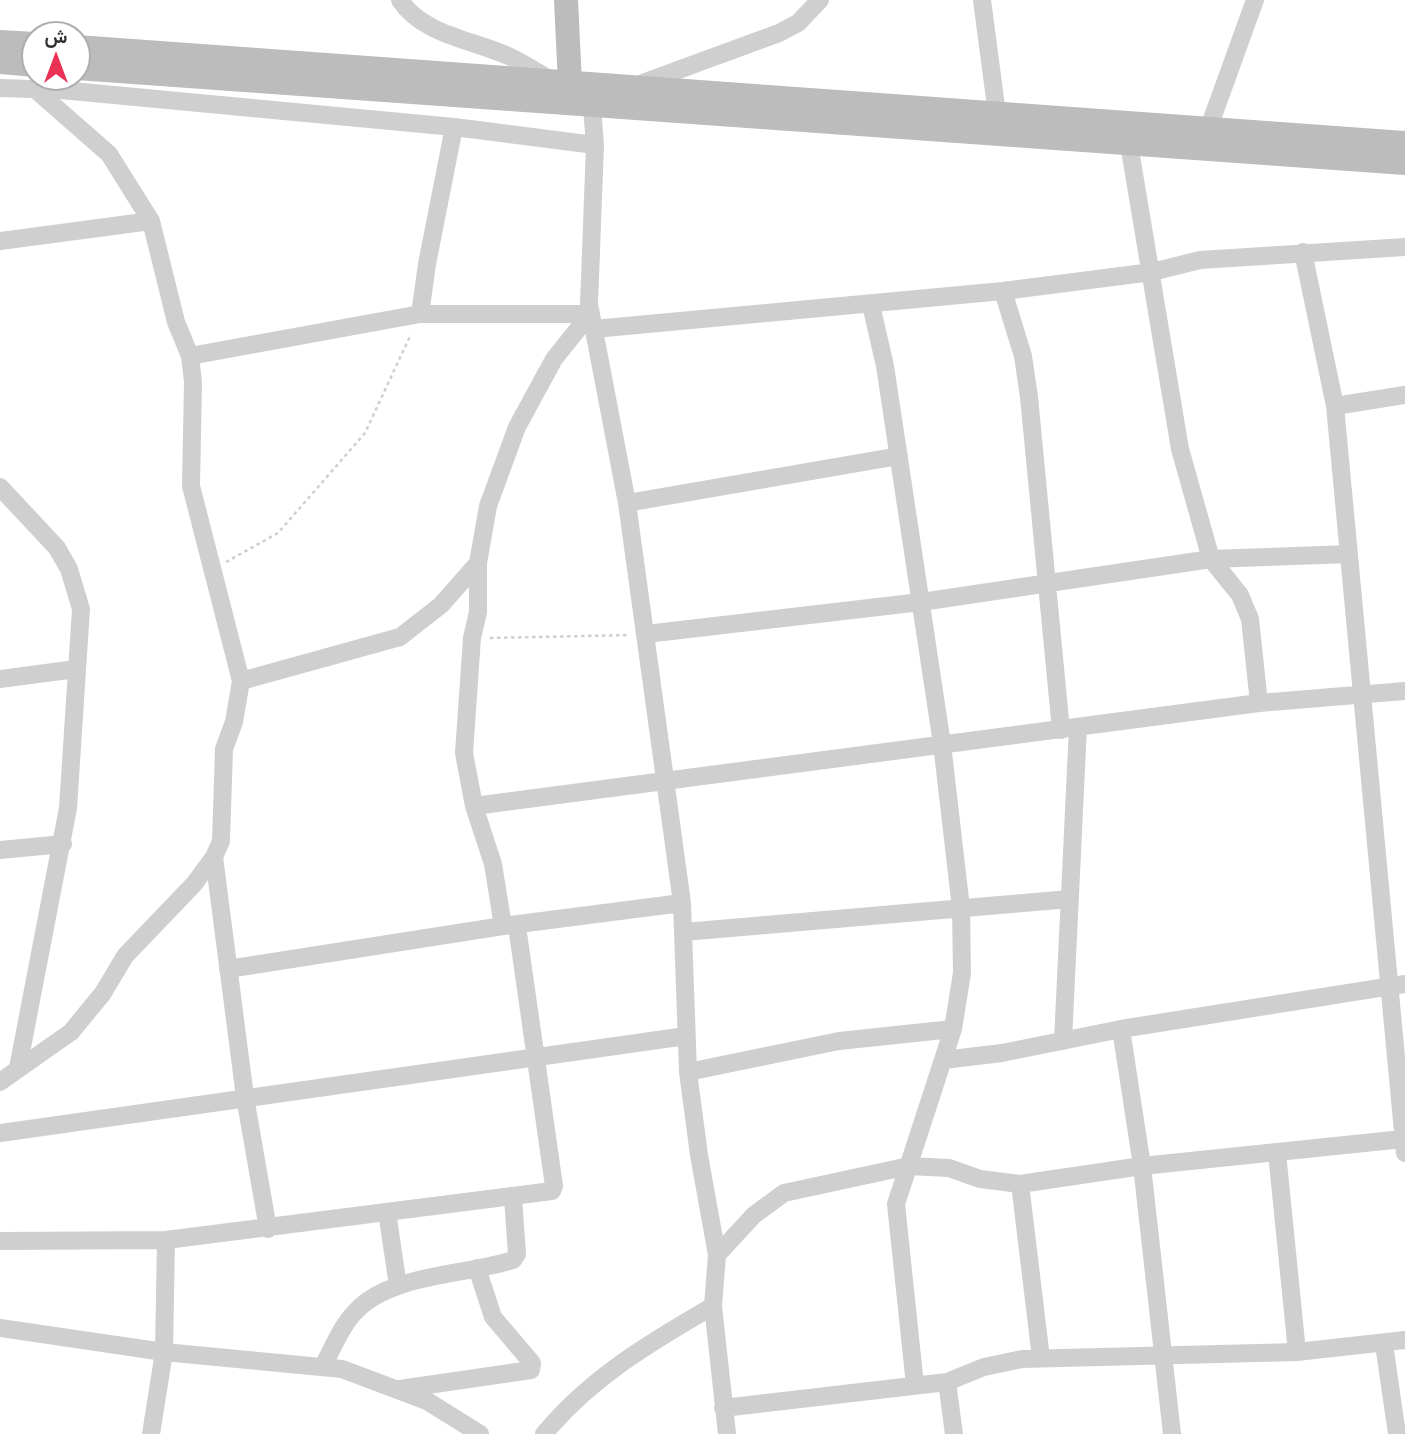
<!DOCTYPE html>
<meta charset="utf-8">
<style>
body{margin:0}
#map{position:relative;width:1405px;height:1434px;overflow:hidden;background:#fff;font-family:Poppins,Vazirmatn,sans-serif}
canvas{display:block}
.north{position:absolute;left:21px;top:21px;width:70px;height:70px;box-sizing:border-box;background:#fff;border:2px solid #adadad;border-radius:50%;rotate:0deg;font-size:19px;font-weight:700;line-height:28px;text-align:center;color:#323232}
.north::after{content:'';display:block;margin:auto;width:24px;height:32px;background:#ec3156;clip-path:polygon(50% 0,100% 100%,50% 72%,0 100%)}
</style>
<div id="map">
<canvas width="1405" height="1434"></canvas>
<div class="north">ش</div>
</div>
<script>
const c = document.querySelector('canvas').getContext('2d');
c.lineJoin = 'round';
function trace(path, color, width, dash) { c.strokeStyle = color; c.lineWidth = width; c.lineCap = dash ? 'butt' : 'round'; c.setLineDash(dash || []); c.stroke(path); }
const path = new Path2D(`
 M226,562l52,-29 87,-100 46,-99
 M490,638l140,-3`);
const street = new Path2D(`
 M400,0c22,34 72,40 106,55 15,6 29,16 43,24
 M982,0l15,114
 M640,84l139,-51 19,-10 22,-23
 M0,88l61,2 393,37 141,18
 M37,91l72,63 42,67 25,101 14,34 3,26 -2,104 50,195
 M591,95l4,50 -6,159 38,199 55,400 6,169 11,83 18,100 -4,51 14,128
 M1208,130l47,-130
 M1129,144l51,305 31,110 29,36 10,24 9,84
 M0,241l151,-20
 M1303,252l32,154 70,747
 M1003,291l20,65 6,41 32,333
 M871,305l14,61 57,378 19,164 1,65 -9,56 -57,175 19,181
 M420,314h170
 M594,329l409,-38 149,-19 48,-12 205,-13
 M190,356l230,-42 7,-50 27,-137
 M1335,406l70,-11
 M0,487l57,61 12,21 12,40 -13,199 -50,260
 M627,503l272,-47
 M478,563v49l-6,26 -8,115 10,53 19,58 10,62
 M646,634l275,-32 290,-43 138,-5
 M0,679l76,-10
 M474,806l785,-103 146,-12
 M0,850l63,-6
 M214,857l31,240 23,132
 M684,932l386,-33
 M228,969l275,-43 179,-23
 M1121,1029l21,137 30,268
 M1063,1041l15,-314
 M943,1060l59,-7 119,-24 284,-45
 M688,1072l151,-31 114,-12
 M0,1082l71,-50 32,-39 22,-37 69,-72 20,-27 7,-16 3,-92 10,-27 7,-41 159,-44 41,-32 37,-42 10,-57 29,-79 37,-68 36,-45
 M0,1133l686,-97
 M1277,1153l20,199
 M1020,1184l21,174
 M387,1212l11,74
 M166,1240l-2,112 178,17 85,32 53,33
 M0,1241l166,-1 386,-49 2,-5 -37,-260
 M717,1255l37,-40 30,-22 125,-27 40,2 31,11 40,5 122,-18 261,-27
 M0,1328l164,24 -13,82
 M1384,1344l13,90
 M323,1366c10,-18 18,-40 33,-55 34,-37 111,-36 157,-51l4,-6 -4,-56
 M947,1382l7,52
 M400,1389l131,-19 1,-7 -39,-46 -16,-49
 M723,1408l224,-26 37,-15 38,-8 275,-7 108,-12
 M544,1434c46,-56 107,-92 169,-128`);
const secondary = new Path2D(`
 M566,0l4,84
 M0,42l35,2
 M77,47l1328,96
 M0,62l35,3
 M77,68l1328,95`);
trace(path, '#cfcfcf', 2.5, [3.5, 3.5]);
trace(street, '#cfcfcf', 18);
trace(secondary, '#bcbcbc', 24);
</script>
